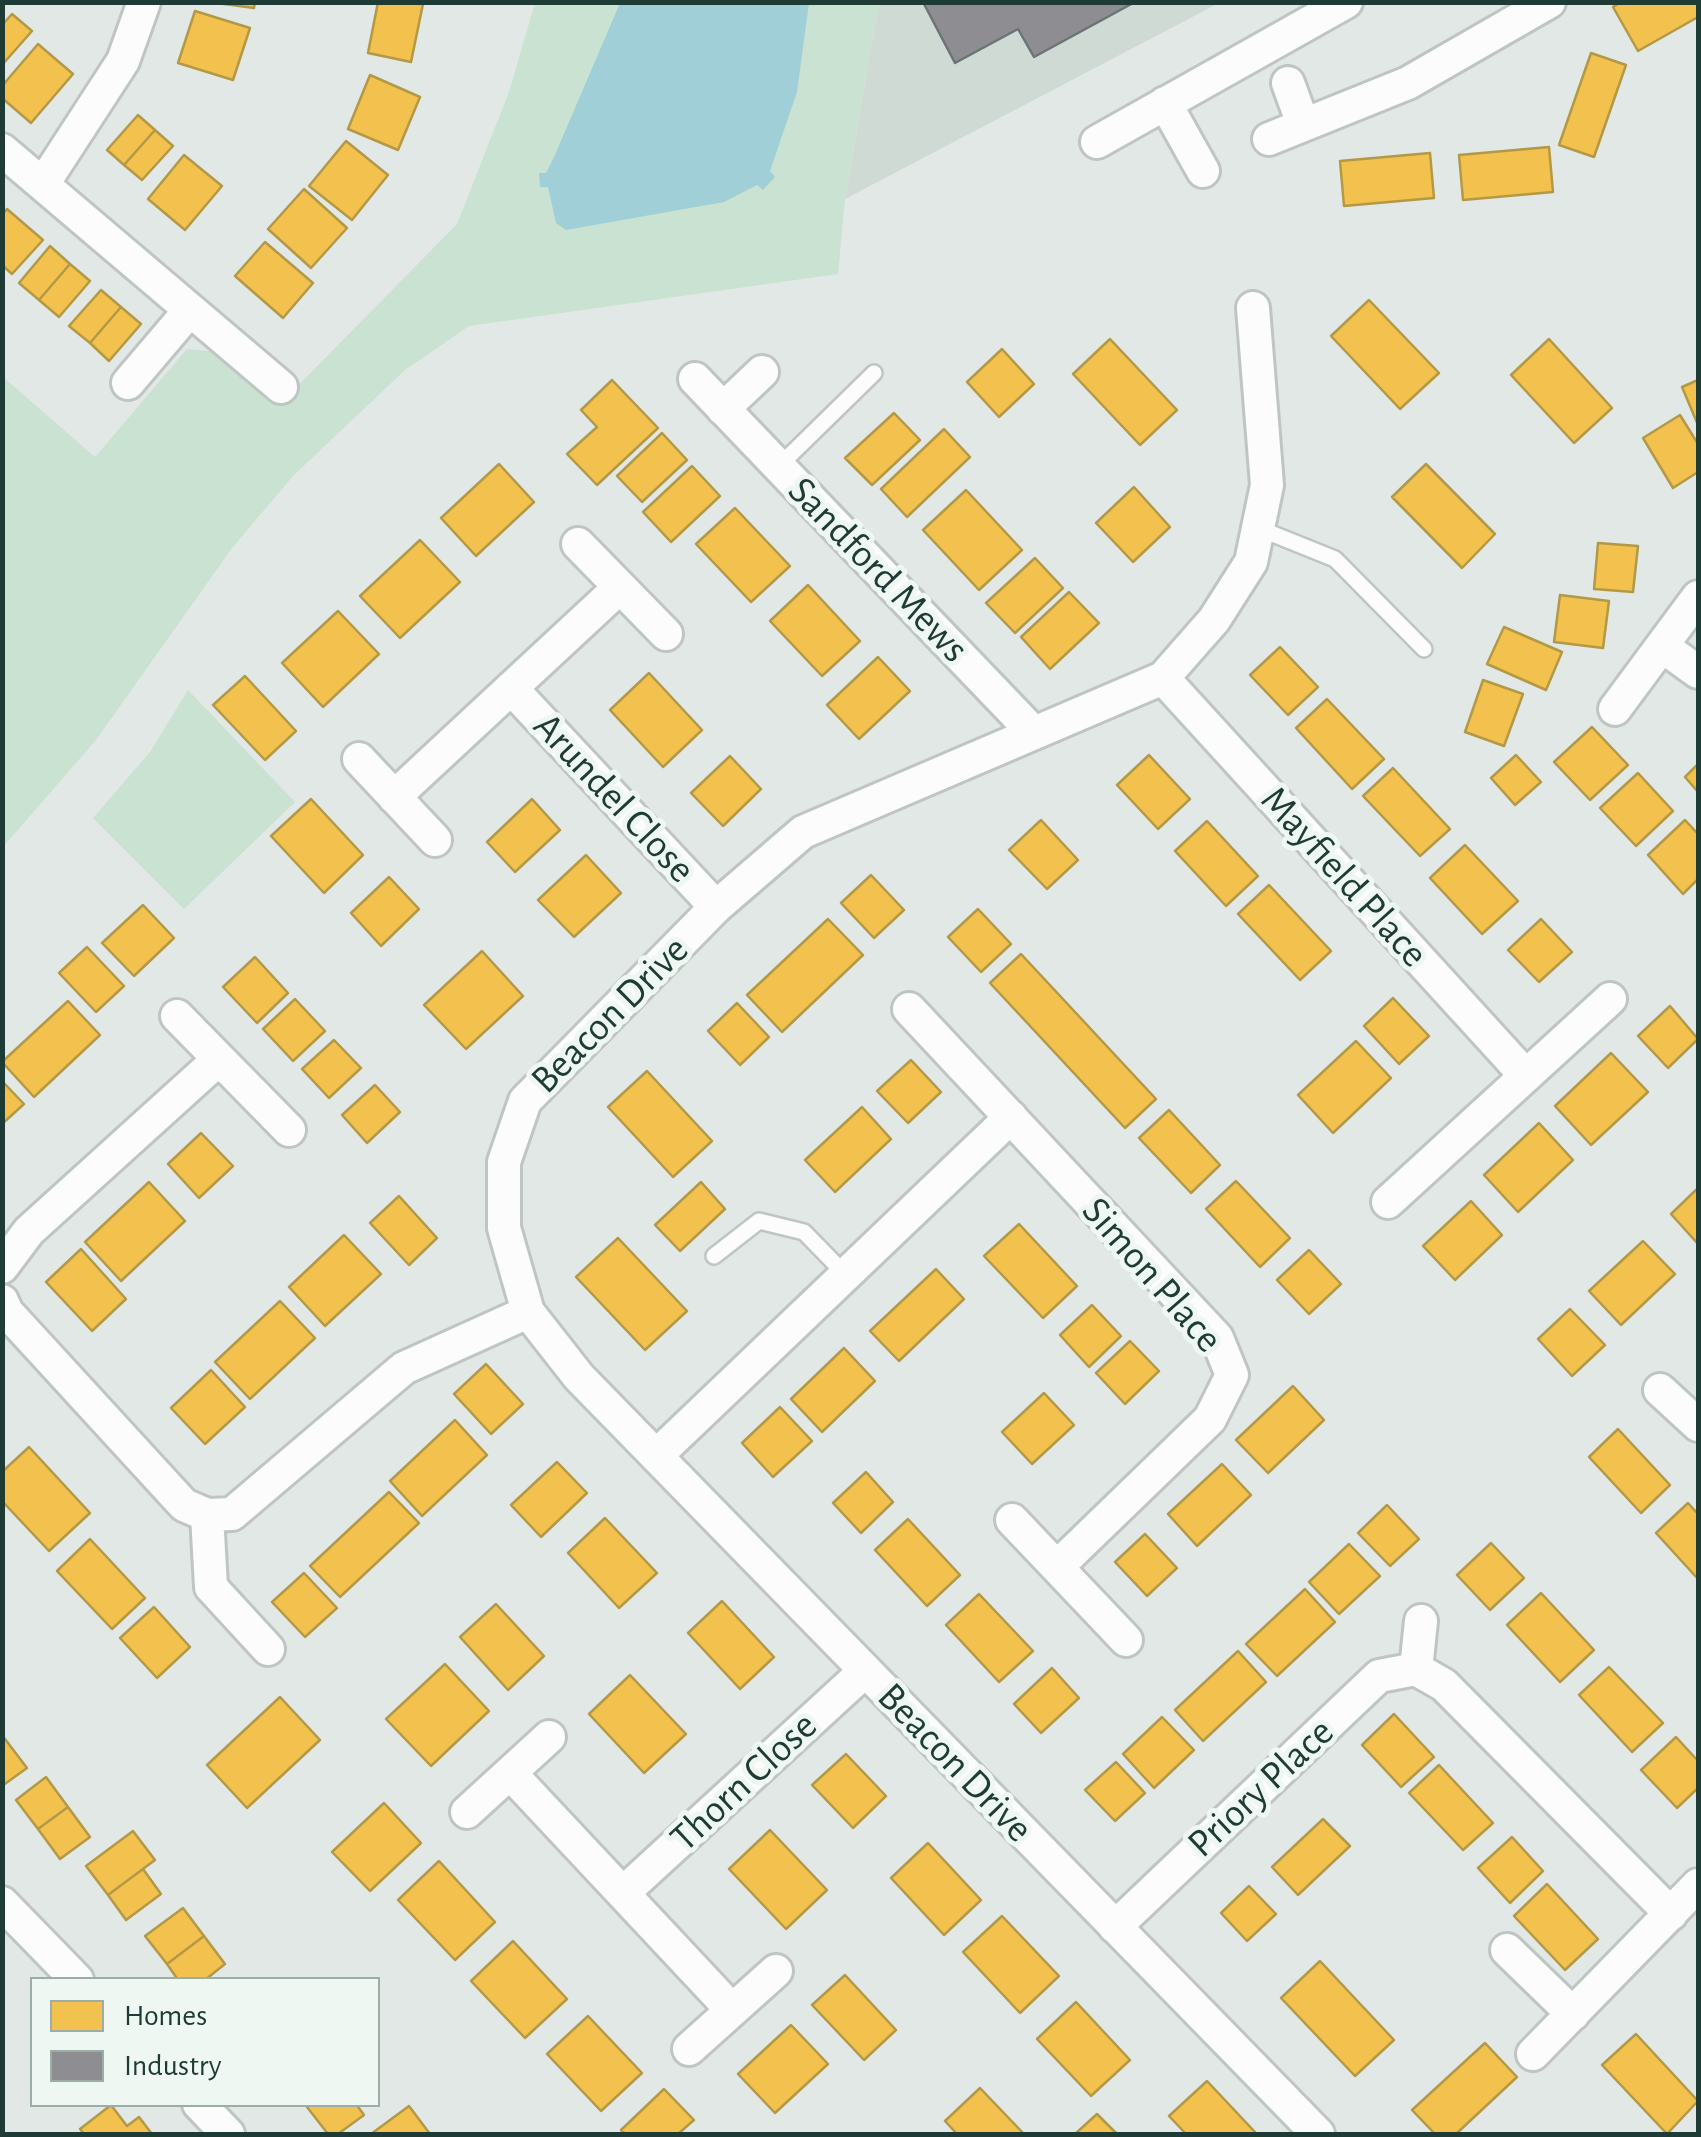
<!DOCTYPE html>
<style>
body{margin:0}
#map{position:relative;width:1701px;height:2137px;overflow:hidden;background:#e2e8e5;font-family:"Alegreya Sans",sans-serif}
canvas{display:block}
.frame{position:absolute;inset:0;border:5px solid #1f3b35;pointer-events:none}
.legend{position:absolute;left:30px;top:1977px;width:350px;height:130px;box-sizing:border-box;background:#eff7f3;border:2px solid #9caca7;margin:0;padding:12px 18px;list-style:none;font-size:30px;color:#1f3b35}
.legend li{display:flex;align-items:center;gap:20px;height:50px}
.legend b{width:50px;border:2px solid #9caca7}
</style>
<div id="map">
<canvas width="1701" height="2137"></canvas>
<div class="frame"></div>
<ul class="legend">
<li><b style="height:28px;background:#f2c14e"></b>Homes</li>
<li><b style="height:28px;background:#8d8d92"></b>Industry</li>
</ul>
</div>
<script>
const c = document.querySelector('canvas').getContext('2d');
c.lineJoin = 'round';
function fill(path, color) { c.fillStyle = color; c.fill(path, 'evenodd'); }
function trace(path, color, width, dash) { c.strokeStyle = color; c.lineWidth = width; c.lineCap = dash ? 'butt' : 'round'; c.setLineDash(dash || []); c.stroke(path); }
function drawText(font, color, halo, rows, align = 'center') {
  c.font = font + ' "Alegreya Sans",sans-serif'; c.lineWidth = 10; c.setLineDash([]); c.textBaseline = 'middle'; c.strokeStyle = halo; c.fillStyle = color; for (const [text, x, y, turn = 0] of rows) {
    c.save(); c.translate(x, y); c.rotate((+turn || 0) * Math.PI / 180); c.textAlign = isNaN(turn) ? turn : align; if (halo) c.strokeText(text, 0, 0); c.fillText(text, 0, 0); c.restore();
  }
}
const built = new Path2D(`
 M879,3h340l-374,196z`);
const green = new Path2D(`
 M535,3h344l-34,196 -7,75 -369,52 -64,44 -112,106 -61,72 -136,192 -93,107v-470l92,80 92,-108 32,3 60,53 178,-181 52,-132z
 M188,690l107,112 -111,107 -91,-91 57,-66z`);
const water = new Path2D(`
 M620,3h189l-12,89 -27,79 5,6 -12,13 -6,-5 -33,17 -158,28 -10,-7 -8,-36h-8l-1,-14h7l8,-16z`);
const homes = new Path2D(`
 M209,2h46l-1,6z
 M378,2l45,2 -12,58 -43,-9z
 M1621,2h77v15l-60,34 -25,-44z
 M195,11l55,17 -17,52 -55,-17z
 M12,14l20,17 -30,34v-40z
 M38,44l35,30 -42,49 -29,-25v-12z
 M1591,53l35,12 -32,92 -35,-12z
 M370,75l50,22 -22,53 -50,-21z
 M138,115l17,15 -31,35 -17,-15z
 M155,130l18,16 -31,34 -18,-15z
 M346,141l42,34 -36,45 -43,-34z
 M1549,147l4,45 -90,8 -4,-45z
 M1430,153l4,45 -90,8 -4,-45z
 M184,155l38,31 -37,44 -37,-31z
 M304,189l43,39 -36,40 -43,-39z
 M7,209l36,31 -31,34 -10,-9v-50z
 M265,242l48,41 -30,35 -48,-42z
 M50,246l20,18 -31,36 -20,-17z
 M70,264l20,17 -31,36 -20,-17z
 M101,290l20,17 -31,36 -21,-17z
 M1369,300l70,73 -39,36 -69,-73z
 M121,307l20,17 -32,37 -19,-18z
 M1110,339l67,71 -37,35 -67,-71z
 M1549,339l63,69 -38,35 -63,-68z
 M1002,349l32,35 -35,33 -32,-35z
 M612,380l46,48 -61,57 -30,-31 30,-27 -16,-17z
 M1698,380v45l-16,-38z
 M894,413l26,27 -48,45 -27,-27z
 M1680,415l18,29v28l-25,16 -30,-50z
 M944,429l26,28 -63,60 -26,-28z
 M662,433l25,27 -45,42 -25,-26z
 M499,464l35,38 -58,54 -35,-38z
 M1426,464l69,70 -33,34 -70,-71z
 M692,466l28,30 -49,46 -28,-30z
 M1134,487l36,40 -37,35 -37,-39z
 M966,490l56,60 -43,40 -56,-60z
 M735,508l55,58 -39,36 -55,-58z
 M420,540l40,42 -60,56 -40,-42z
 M1598,543l40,3 -5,46 -39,-3z
 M1035,558l28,30 -48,45 -29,-30z
 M808,585l52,56 -38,35 -52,-55z
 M1069,592l30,31 -49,46 -29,-32z
 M1560,595l49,6 -6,47 -49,-6z
 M338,611l41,43 -56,53 -41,-44z
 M1504,627l58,25 -16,38 -59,-26z
 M1280,647l38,40 -30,28 -38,-40z
 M878,657l32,34 -51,48 -32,-34z
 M649,673l53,57 -39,37 -53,-57z
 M245,676l51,55 -31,29 -52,-55z
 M1483,680l40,14 -19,52 -39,-14z
 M1327,699l57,60 -32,30 -56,-61z
 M1592,727l36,38 -38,35 -36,-38z
 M1149,755l41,44 -32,30 -41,-44z
 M1516,755l25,27 -26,23 -24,-27z
 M730,756l31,33 -38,37 -32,-33z
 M1698,764v28l-13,-15z
 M1393,768l57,61 -30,27 -57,-60z
 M1638,773l35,38 -37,35 -36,-38z
 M311,799l52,56 -39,38 -53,-57z
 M532,799l28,31 -45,42 -28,-30z
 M1041,820l37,40 -31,29 -38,-39z
 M1685,820l13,14v45l-15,15 -35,-39z
 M1207,821l51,55 -32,30 -51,-55z
 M1465,845l53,56 -36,33 -52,-56z
 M586,855l35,38 -47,44 -36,-37z
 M871,875l33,35 -30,28 -33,-35z
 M389,877l30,32 -38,37 -30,-33z
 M1269,885l62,66 -31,29 -62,-66z
 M143,905l31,33 -40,38 -32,-33z
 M978,909l33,35 -30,28 -33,-35z
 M828,919l35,36 -81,77 -35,-37z
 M1541,919l31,33 -33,30 -31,-32z
 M87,947l37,39 -28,26 -37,-39z
 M482,951l41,45 -57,53 -42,-44z
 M1021,954l135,145 -31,29 -135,-145z
 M255,957l33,36 -31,30 -34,-36z
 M1393,998l36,38 -30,28 -35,-38z
 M295,999l30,32 -32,30 -30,-32z
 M68,1001l32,34 -66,62 -32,-35z
 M737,1003l32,34 -29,28 -32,-34z
 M1670,1006l28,33 -30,29 -30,-32z
 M334,1040l27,28 -32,30 -27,-29z
 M1356,1041l35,37 -58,55 -35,-38z
 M1611,1053l37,39 -57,53 -36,-39z
 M911,1060l30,32 -33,31 -31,-32z
 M647,1071l65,70 -39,36 -65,-70z
 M2,1081l22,23 -22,20z
 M375,1085l25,27 -33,31 -25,-28z
 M862,1107l29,32 -56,53 -30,-32z
 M1169,1110l51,55 -29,28 -52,-55z
 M1539,1123l34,37 -55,52 -34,-37z
 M201,1133l32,33 -34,32 -31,-34z
 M1236,1181l54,57 -30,29 -54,-58z
 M149,1182l36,39 -64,60 -36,-39z
 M701,1182l24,27 -45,42 -25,-26z
 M1698,1188v56l-27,-30z
 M399,1196l38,42 -28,27 -39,-42z
 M1471,1201l31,34 -47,45 -32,-34z
 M1019,1224l58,62 -34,32 -59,-62z
 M344,1235l37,39 -56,52 -36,-39z
 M618,1238l69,73 -42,39 -69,-73z
 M1643,1241l32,33 -54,51 -32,-34z
 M81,1249l45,50 -34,32 -46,-49z
 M1309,1250l32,34 -32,30 -32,-34z
 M936,1269l28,30 -65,62 -29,-30z
 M280,1301l35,37 -65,61 -35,-37z
 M1092,1305l29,31 -32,31 -29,-32z
 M1570,1309l35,36 -33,31 -34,-37z
 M1130,1341l29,30 -34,33 -29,-31z
 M844,1348l31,33 -53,51 -31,-33z
 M486,1364l37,40 -32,30 -37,-40z
 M211,1370l34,37 -40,37 -34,-36z
 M1293,1386l31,34 -56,53 -32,-33z
 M1044,1393l30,32 -42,39 -30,-32z
 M780,1407l32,34 -39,36 -31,-34z
 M455,1420l32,35 -65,61 -32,-35z
 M1618,1429l52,56 -29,28 -52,-56z
 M29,1447l61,66 -41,38 -47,-50v-29z
 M557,1462l30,31 -46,44 -30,-32z
 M1222,1464l29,31 -54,51 -29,-32z
 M866,1472l27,30 -32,31 -28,-30z
 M389,1492l30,31 -79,74 -30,-31z
 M1688,1503l10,11v65l-42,-46z
 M1387,1505l32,34 -29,27 -32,-33z
 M605,1518l52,55 -38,35 -51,-55z
 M908,1519l52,56 -33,31 -52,-56z
 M1145,1534l32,34 -30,28 -32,-34z
 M90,1539l55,59 -33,31 -55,-58z
 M1491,1543l33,35 -34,32 -33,-35z
 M1349,1544l31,32 -41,38 -30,-32z
 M304,1573l33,35 -32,29 -33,-35z
 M1305,1589l30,33 -58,54 -31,-32z
 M1541,1593l53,57 -34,32 -53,-57z
 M979,1594l54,57 -34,31 -53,-57z
 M722,1601l52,56 -34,32 -52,-56z
 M496,1604l48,52 -36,34 -48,-53z
 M154,1607l36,40 -33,31 -37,-40z
 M1238,1651l28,31 -63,59 -28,-31z
 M445,1664l44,47 -58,55 -45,-47z
 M1609,1667l54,56 -31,29 -53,-57z
 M1052,1668l27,30 -38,35 -27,-29z
 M630,1675l56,59 -42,39 -55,-59z
 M280,1697l40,43 -73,68 -40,-43z
 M1394,1714l40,43 -33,30 -39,-42z
 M1162,1717l32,33 -40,38 -31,-34z
 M2,1735l25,33 -25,18z
 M1676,1737l22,24v27l-21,20 -36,-38z
 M846,1754l40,42 -33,32 -41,-43z
 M1116,1762l29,31 -30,28 -30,-31z
 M1439,1765l54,58 -30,27 -54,-57z
 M46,1777l22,30 -30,22 -22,-29z
 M384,1803l37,40 -51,48 -38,-39z
 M68,1807l22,30 -30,22 -22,-30z
 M1323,1819l27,27 -52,49 -26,-28z
 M770,1830l57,60 -41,39 -57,-60z
 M133,1831l22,29 -47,35 -22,-29z
 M1512,1837l31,34 -33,32 -32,-35z
 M928,1843l53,57 -37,35 -53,-57z
 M439,1861l56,61 -40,38 -57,-60z
 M143,1869l18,25 -35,26 -18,-25z
 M1547,1884l51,55 -33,31 -51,-54z
 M1249,1886l27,28 -29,27 -26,-28z
 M183,1908l21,28 -37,28 -22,-28z
 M1002,1916l57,60 -39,37 -57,-61z
 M204,1936l21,28 -20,16h-27l-11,-16z
 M513,1941l54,58 -42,39 -54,-57z
 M1320,1961l74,79 -39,36 -74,-78z
 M845,1975l51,55 -32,30 -52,-55z
 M1076,2002l54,58 -39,36 -54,-57z
 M588,2016l54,57 -41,38 -54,-57z
 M791,2025l37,39 -53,49 -37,-39z
 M1636,2034l62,67 -31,33 -65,-69z
 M1485,2043l32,34 -61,57h-21l-23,-24z
 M1207,2081l48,51 -3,2h-66l-17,-18z
 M980,2088l44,46h-67l-12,-13z
 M664,2089l30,31 -16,14h-53l-4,-4z
 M311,2104h45l8,11 -26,19h-10l-21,-27z
 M111,2105l16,21 12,-9 13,17h-68l-4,-5z
 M409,2106l21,28h-59z
 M1097,2114l20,20h-42z`);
const industry = new Path2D(`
 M923,2h212l-101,55 -16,-28 -63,34z`);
const lane = new Path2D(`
 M779,466l95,-93
 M1258,528l77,31 89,90
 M714,1256l45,-35 45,11 42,43`);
const street = new Path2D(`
 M1288,83l15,41
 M1165,103l38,68
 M1269,139l139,-56 141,-81
 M1097,142l249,-140
 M2,150l279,237
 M43,184l80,-123 21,-59
 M1253,308l14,177 -16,77 -37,58 -51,58 -360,154 -87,75 -191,194 -21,61v66l24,84 51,65 739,757
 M695,379l337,352
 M128,383l62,-73
 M723,409l39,-37
 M578,544l88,90
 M1662,646l36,26
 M1163,678l363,398
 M511,688l205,219
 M1615,709l83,-112
 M359,759l76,81
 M394,797l226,-210
 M909,1009l308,329 15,37 -22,44 -153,148
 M177,1016l112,114
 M1388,1202l222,-203
 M2,1267l27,-36 190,-172
 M2,1301l5,11 177,193 23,10 25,-1 172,-146 124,-56
 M1660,1390l38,35
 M656,1456l355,-339
 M207,1515l4,72 57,62
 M1012,1520l114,120
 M1416,1669l5,-48
 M510,1773l222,237
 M467,1812l82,-75
 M623,1893l242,-222
 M2,1903l75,77
 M1115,1927l264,-251 37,-7 28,16 227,229
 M1507,1950l66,64
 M689,2049l87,-78
 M1533,2054l165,-169
 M199,2104l29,30`);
const streetNames = [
 ["Sandford Mews",878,570,46],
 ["Arundel Close",614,798,47],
 ["Mayfield Place",1344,877,48],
 ["Beacon Drive",610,1015,-45],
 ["Simon Place",1152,1275,49],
 ["Beacon Drive",955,1763,46],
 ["Thorn Close",744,1782,-43],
 ["Priory Place",1261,1788,-43]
];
fill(built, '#cfdad5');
fill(green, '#cae2d2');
fill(water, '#a0cfd8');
fill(homes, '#f2c14e');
trace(homes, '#b39946', 2.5);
fill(industry, '#8d8d92');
trace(industry, '#6c7476', 2.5);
trace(lane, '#bfc5c2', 20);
trace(street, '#bfc5c2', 38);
trace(lane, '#fbfcfb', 15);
trace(street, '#fbfcfb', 32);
drawText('40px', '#1f3b35', '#eff7f3', streetNames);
</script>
